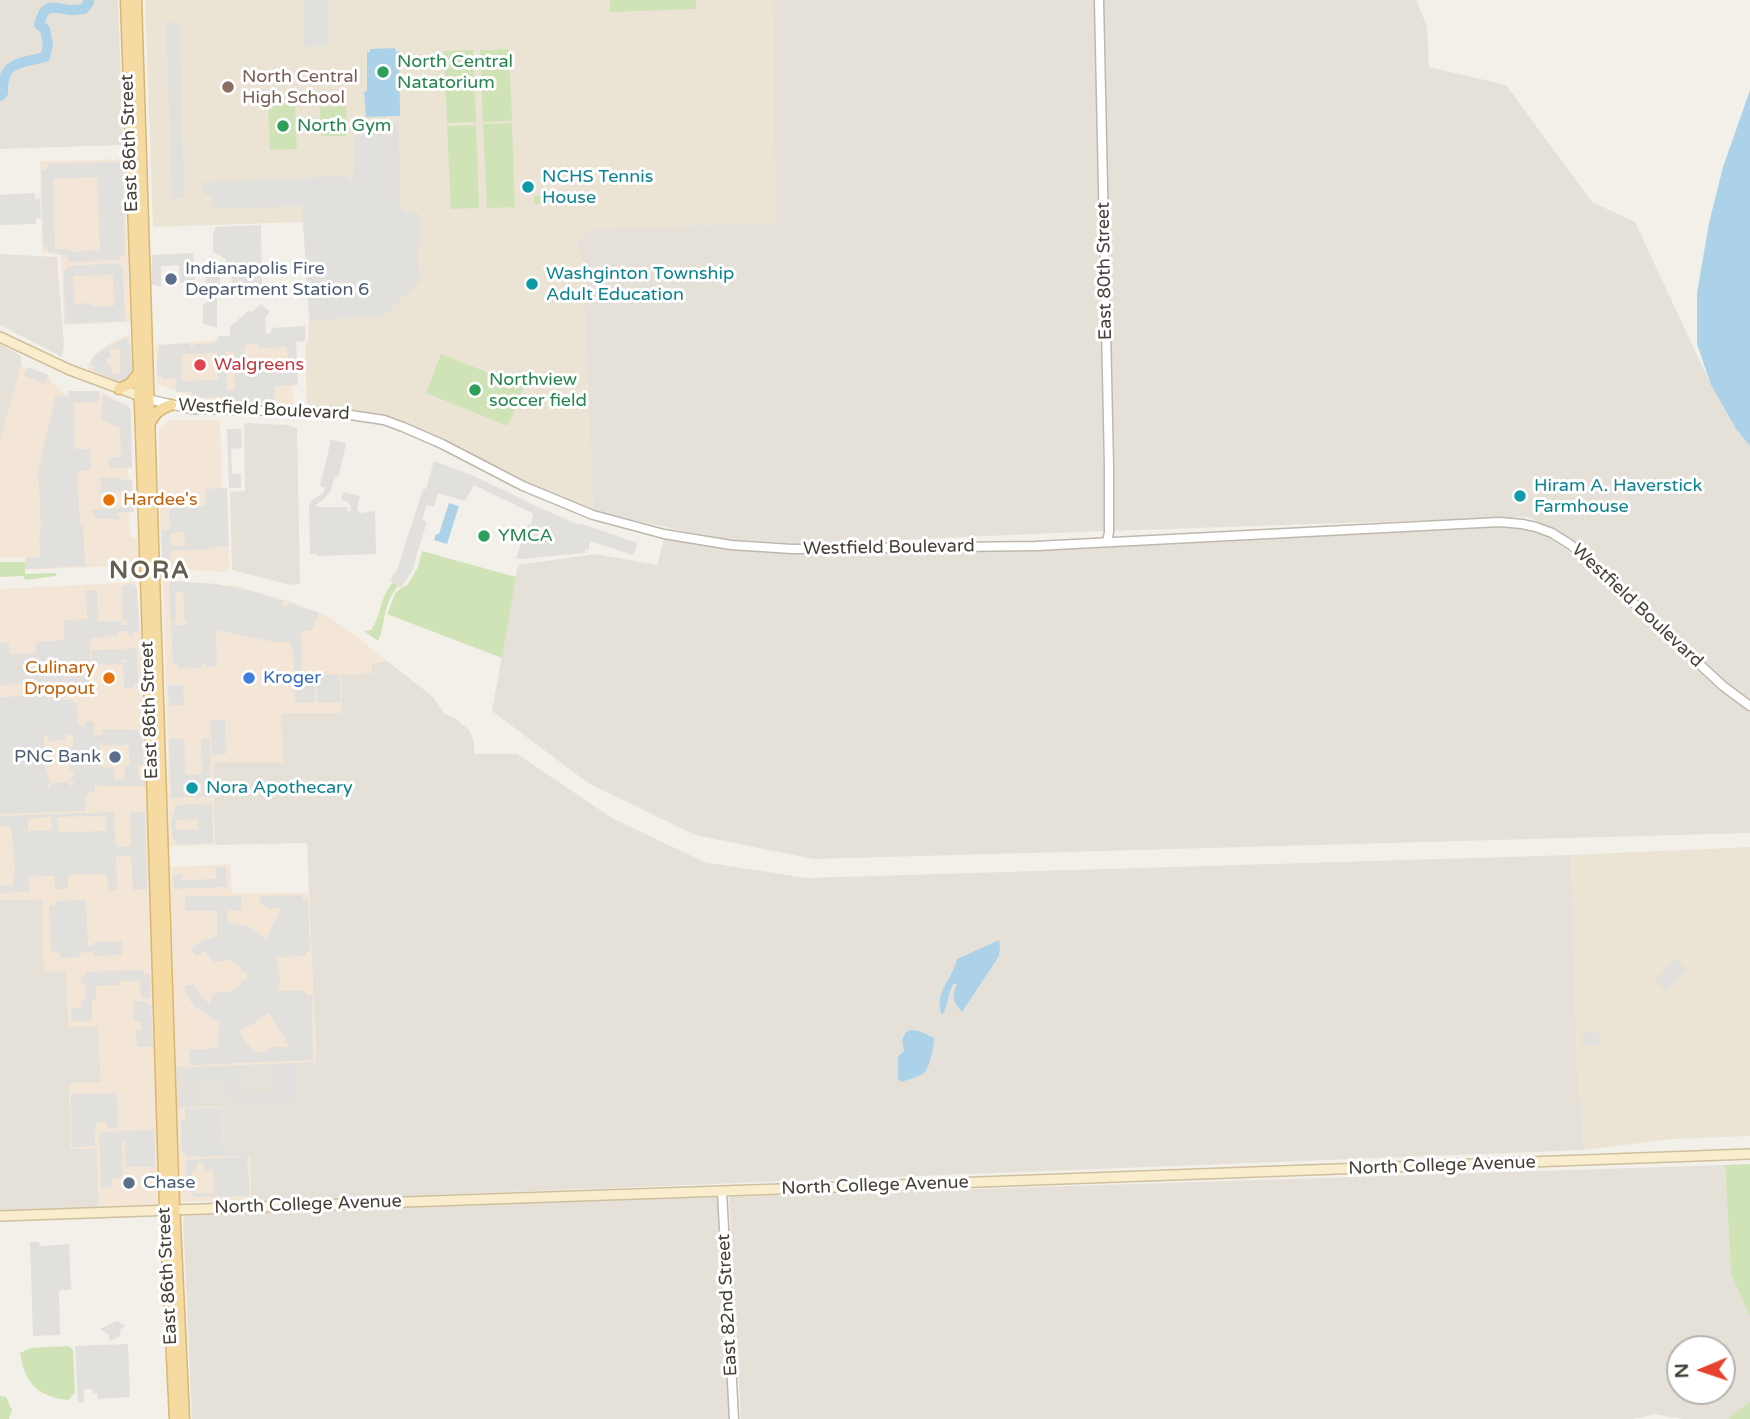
<!DOCTYPE html>
<style>
body{margin:0}
#map{position:relative;width:1750px;height:1419px;overflow:hidden;background:#f3f0e9;font-family:"Varela Round",sans-serif}
canvas{display:block}
.north{position:absolute;left:1666px;top:1335px;width:70px;height:70px;box-sizing:border-box;background:#fff;border:2px solid #b5b3af;border-radius:50%;rotate:268deg;font-size:19px;font-weight:700;line-height:28px;text-align:center;color:#464038}
.north::after{content:'';display:block;margin:auto;width:24px;height:32px;background:#e6432e;clip-path:polygon(50% 0,100% 100%,50% 72%,0 100%)}
</style>
<div id="map">
<canvas width="1750" height="1419"></canvas>
<div class="north">N</div>
</div>
<script>
const c = document.querySelector('canvas').getContext('2d');
c.lineJoin = 'round';
function fill(path, color) { c.fillStyle = color; c.fill(path, 'evenodd'); }
function trace(path, color, width, dash) { c.strokeStyle = color; c.lineWidth = width; c.lineCap = dash ? 'butt' : 'round'; c.setLineDash(dash || []); c.stroke(path); }
function drawText(font, color, halo, rows, align = 'center') {
  c.font = font + ' "Varela Round",sans-serif'; c.lineWidth = 6; c.setLineDash([]); c.textBaseline = 'middle'; c.strokeStyle = halo; c.fillStyle = color; for (const [text, x, y, turn = 0] of rows) {
    c.save(); c.translate(x, y); c.rotate((+turn || 0) * Math.PI / 180); c.textAlign = isNaN(turn) ? turn : align; if (halo) c.strokeText(text, 0, 0); c.fillText(text, 0, 0); c.restore();
  }
}
const residential = new Path2D(`
 M0,0h118l5,145 -123,4z
 M773,0h643l11,26 2,41 77,18 86,117 43,20 76,163 25,44 14,17v256l-9,-5 -180,-165 -33,-15 -423,14 -304,13 -81,-5 -127,-28 -11,-249 -5,-20 13,-13 184,-7z
 M0,254l57,3 7,88 -2,12 -62,-32z
 M0,344l21,12v10l-21,77z
 M244,423l43,2 10,3 3,155 -9,2 -59,-15 -2,-78 15,-1z
 M1518,526l22,5 35,25 159,143 16,11v123l-936,26 -119,-24 -107,-52 -96,-72 26,-146 77,-11 62,11 7,-26 104,14 272,-2z
 M387,661l45,35 12,17 11,5 14,12 5,11v13h43l95,64 92,44 102,16 765,-23 6,204 7,91 -1333,52 -1,-46 -27,1 -1,-50 -45,1 -1,-41 140,-5 -9,-219 -92,2 -2,-83 68,-49 61,-1 -1,-38 31,-1v-10z
 M43,899l1,72 22,-1 32,56 3,56 -31,2 1,65 25,-1 1,2 2,57 -99,4v-311z
 M1725,1165l6,109 19,43v84l-22,18h-45l-29,-5 -21,5h-892l-12,-222zM1680,1349h42v42h-42z
 M719,1196l11,223h-538l-9,-201 5,-4z`);
const commercial = new Path2D(`
 M124,159l6,163 -66,3 -3,-69 -19,-4 -2,-91z
 M130,334l2,39 -3,7 -8,3 -33,-13 1,-7 6,-9 15,-11z
 M291,339l2,67 -64,-3 -39,-7 -33,-12 -1,-39 45,-4z
 M21,366l27,9 2,5 17,16 1,-5h31l28,14 4,5 1,57 -4,1v11l4,1 2,32 -5,1 1,22 3,3h6v27l-113,5v-12h-26v-115z
 M170,420h50l2,67 5,2 2,83 -65,-3 -2,-3 -3,-77v-59z
 M163,581l73,5 53,15 37,14 26,18 35,28 -15,2v10l-31,1 1,39h-61l2,49h-70l2,83 -46,1 -1,-93z
 M136,582l7,71 -2,28 5,47 13,460 -2,16 -5,2 -53,1 -2,-57 -2,-2 -24,1 -2,-55v-10l32,-2 -3,-56 -30,1 -2,-56 -22,1 -1,-73 -43,1v-311z
 M230,864l2,29h77l7,169 -140,5 -6,-200z
 M222,1107l1,50 27,-1 1,46 -33,1 -13,-2 -22,1 -4,-3 -2,-91z`);
const education = new Path2D(`
 M145,0h628l2,222 -184,7 -14,13 5,20 11,249 -57,-23 -85,-43 -67,-30 -40,-6 -37,-1 -2,-61 3,-7 1,-24 -6,-94 -150,5z
 M1750,847v289l-78,3 -88,11 -7,-91 -6,-204z`);
const green = new Path2D(`
 M610,0h86v9l-86,3z
 M509,49l3,72 -29,1 -3,-72z
 M473,50l3,72 -29,1 -3,-72z
 M295,102l2,47 -27,1 -2,-47z
 M346,106l1,30h-26l-1,-29z
 M512,123l3,84 -28,1 -4,-84z
 M476,125l3,83 -28,1 -4,-83z
 M562,195l1,8 -29,1v-8z
 M441,354l83,33 -16,39 -82,-33z
 M422,551l94,26 -14,81 -115,-44 9,-22 12,-8 10,-17z
 M25,562v12l31,-1v3l-31,4 -1,-4 -24,1v-15z
 M393,582l5,4c-16,19 -11,34 -20,55l-14,-10 7,-1c11,-16 8,-31 22,-48z
 M1750,1164v153l-19,-43 -6,-109z
 M69,1346l4,4 2,42 -6,8c-31,-3 -44,-16 -49,-47l10,-5z
 M0,1396l6,1 6,13 -3,9h-9z
 M1750,1401v18h-22z`);
const parking = new Path2D(`
 M304,0h23l2,46 -25,1z
 M166,22h14l4,176h-12z
 M398,122l3,87 4,3 14,1 1,31 -3,4 3,33 -36,34 -10,2 -60,3 -5,-4 -7,-110 -90,3v-14h-9v-13l142,-6 8,5 1,-42 9,-13 6,-3z
 M123,162l2,93 -5,1v4l-53,2 1,-4 -3,-3 -17,-3 -1,-5h-4l-2,-77h5l2,-6zM97,177l3,73 -26,2 -5,-3h-14l-2,-70z
 M35,193v6l5,-1 1,20 -5,1v5l-36,1v-30z
 M261,225l1,63h-22l-8,-2 -1,-12h-11v13h-3v40l-14,-3v-20l4,-1 -2,-34 21,-1v-9l-13,-7v-18l3,-7z
 M193,253l2,28 -15,2 -1,-18 -18,1v21l-10,-3 1,-29z
 M121,263v5l2,1 2,52 -60,3 -1,-51 4,-7zM113,275l1,31 -23,1 -1,-4 -15,1 -2,-28z
 M261,304l9,8 -5,6 1,16 5,-1v-5l34,-2 1,15 -10,1 2,43 -23,1v18l-47,-2 -1,-5 -34,1 -1,-6h-16v-13h-14v-4h-5v-17l5,-1 -3,-2v-10l31,-2 1,5 4,-4h19l5,-8h11v-9l19,-17 3,2zM246,344h12l1,4 28,-1 1,21 -43,2 -1,-21 1,-1zM226,352h8l1,38h-8zM217,353l1,3h6v8h-6v16l-36,1v-27z
 M126,337l5,11 1,26 -3,5 -6,2 -7,-1 -23,-9 1,-5 -4,-2 6,-10zM110,349h10v25h-8l-1,-10 -4,1v-7h4z
 M28,367l20,8 -3,9 -21,-8z
 M69,391h30v11l-25,1 1,46h16v21l-14,1 3,53h3l2,42 -60,3v-11l15,-1 -1,-23 2,-8 -3,-54 17,-75 14,-1z
 M103,393l7,6 17,6 4,6 1,56 -23,2 -1,-11 13,-1 -1,-29 -19,-8z
 M227,429h14l1,19 -11,1 1,24 9,1v14h-12z
 M331,440l15,3 -7,33h-4l-4,14 -4,6 -10,8 -1,3h31l1,5 3,-2v-4l-3,-4 -7,-2 2,-8 17,4 -3,13 3,4 15,-2 1,43 -58,2 -1,-2h-7l-1,-49 3,-5 11,-7 2,-5 -5,-2z
 M434,461l38,14 62,30 43,19h5l56,19 -5,12 -43,-14 -1,8h-4v4l-64,6 -5,-1 12,-34h3l2,-7 -1,-4 -58,-28 -9,16 -27,-8 -4,14 -7,-2 -5,15 5,2 -11,35 -2,10 -13,21 -11,-8 7,-10 26,-81h3z
 M119,477l2,3h11l2,32 -17,1 3,6h-23l-6,-9 32,-2v-16l-25,1 4,-9 -4,-6z
 M227,488l2,58 -14,1 -1,2 -44,2v18h-7l-2,-39h9l-1,-22 36,-2v-17zM184,532l1,14h-14v-13z
 M171,581l45,3 39,8 28,9 -1,4 2,1h5v-3l30,10 -7,17 -11,1 1,44h12l1,27 -20,1 -1,-46 -4,-15h-16l-58,-12 1,37h-11v-4l-5,1v4l-23,1v-5h-5l-4,-77zM175,592h8l2,29h2v4h-13v-3l2,-1z
 M132,584l5,4 2,43h-6v5h-4l-1,-5h-9l-2,1v4l-27,2v48l-21,1 -1,-5 -68,3v-42h9l1,11 26,-1v-11l28,-2v-20l23,-1 -1,-29h11l1,31h23v4h4l3,-5h-5l-1,-34z
 M127,648l10,1 1,34 -4,1v5l-10,-1 -1,-26h4l-1,-3 -4,1v4l-30,1 -1,-15 35,-1v5z
 M340,674l1,28 -24,1 -1,-28z
 M168,685h15l1,20 -15,1z
 M62,695l1,5h8l6,4 1,21 5,2 3,-2v-4h8v14h9l-1,-6 35,1v3h5l1,31 -5,1v10l2,5 6,-2 1,8h-48l-4,-3v9l-7,1 -3,6 1,12 -86,3v-117zM70,734l3,3v10l-5,1 1,22h4l1,5 -3,3v4h3v3l-3,2 -2,-5 -19,1v4h-2l-2,-3 4,-1 -1,-5 -5,-16v-26l4,-1v6l17,-1 1,-5zM128,741l2,24 -5,1 -1,13 -9,1 -1,-13 -11,1 -3,-7v-18l3,-1v4l24,-1z
 M225,719l1,35 -14,1 -2,-34z
 M210,738l1,59 -40,1 -2,-59h15l2,36 16,-1 -1,-35zM201,783l1,10h-6v1l-13,1v-11z
 M212,803l1,40 -35,2 -3,-5h-2l-2,-18 5,-17zM197,819l1,10 -22,1 1,-10z
 M114,812l2,35 15,-1 -1,-33 15,-1 2,77 -14,1 -2,-34 -15,1 1,33h-9l-1,-16 -39,1v14h-13l-1,-13 -25,1v15l-29,1v-7l13,-1 2,-19 -4,-40h-11v-10zM106,816l1,15 -49,1 -1,-15zM51,817l1,13 -24,1v-12z
 M216,867h10l1,20 -53,2 -1,-15h9v6l34,-1z
 M302,895l1,4 5,1 2,51 -4,1v4l-29,1 3,21 -2,13h27l1,4h6l1,65 -122,5 -2,-15 29,-2 1,-25 -25,-17 -5,-7 -5,-13 10,-2 3,7 12,13 5,-11 20,-2 5,-5 4,-7 4,-1v-5h-5l-2,-6 -7,-6 -5,-1 -15,2 -8,-11 -9,5 -5,-7 7,-6 19,-7v-25h-32v-15h56l1,14 -15,1 1,11 19,4 19,13 15,-31 -9,1 -13,-6 1,-7zM268,1012l22,35h-22v5h-15l-14,-22 16,-7z
 M86,900l2,46h6v-4l28,-1v14l-28,1v-4l-16,1 3,4 -19,1 -4,-6 -7,1 -2,-47h6v-5z
 M1676,959l11,11 -21,22 -11,-12z
 M144,970v4h6l1,24h-10l-1,-17h-21v4l-23,1v13h-4v22h-20l-1,-13 10,-1v-7h5l-1,-16h-4v-7l4,-1v-4z
 M133,1001h9l9,4 2,42h-16l-1,-17 5,-1v-7l-5,-1 -2,-1z
 M1583,1033h16v13h-16z
 M297,1063l1,33 -5,1 1,5 -56,1v-4h-6l-4,-3v-15l-32,2v21l-15,1v-15l4,-1v-20l51,-2v4h5l1,19h-4v3h34l3,-3 -1,-25z
 M117,1093l1,35h-11v-6h-10l-1,7h-1v17l-23,1 -1,-53z
 M185,1108h36l2,42h20l7,3 -3,5 3,38 -53,1 -6,-3 -4,-8 -1,-26 55,-3 -2,-2 -53,2v-4h-4l-1,-33 4,-1zM197,1163h7l1,8h8v23l-19,-1 -2,-22h5z
 M154,1130l1,37h-30v-25l-3,-1 1,37h-11l-1,9 -10,1 -2,-56z
 M30,1242h9l1,4 29,-2 2,46h-11l-1,3 1,42 -27,1z
 M117,1321l9,5 -5,2 -2,9 -10,4v-6l-9,-6z
 M128,1344l2,53 -32,2 -1,-6h-4l-1,-4h-8v13l-6,1 -3,-57z`);
const water = new Path2D(`
 M395,48l1,4 3,-1 1,65 -34,1 -2,-25 3,-1v-39h3v-3z
 M1750,90v356l-14,-17 -25,-44 -14,-41v-51l12,-70 14,-56z
 M449,503l10,3 -12,38 -13,-4 2,-6h3z
 M999,940l1,6 -1,10 -37,56c-8,-10 -11,-15 -5,-28h-4c-5,9 -6,26 -11,31 -9,-23 10,-34 15,-56z
 M911,1030l8,1 15,7c0,8 -4,30 -10,35 -6,4 -16,7 -23,9l-3,-3v-22l6,-6 -2,-11 4,-8z`);
const river = new Path2D(`
 M0,96l3,-3c-1,-32 16,-29 42,-36l3,-12 -3,-16 -6,-4c6,-25 15,-16 33,-15 4,0 8,-1 12,-1l5,-7 -1,-2`);
const tertiary = new Path2D(`
 M1099,0l10,467v65l-2,10
 M148,399l43,10 139,3 54,8 19,7 39,17 81,42 70,29 71,19 67,11 61,4 244,-3 464,-24 22,2 14,3 16,6 19,12 152,141 27,20
 M722,1191l12,228`);
const secondary = new Path2D(`
 M0,337l70,33 73,27
 M0,1216c583,-21 1167,-39 1750,-62`);
const primary = new Path2D(`
 M126,0l21,607 18,603 10,209
 M136,0l37,1180 11,239
 M119,389l11,-5 8,-10
 M149,425c5,-11 10,-16 22,-20`);
const markers = [
 [383,72,7,"#2e9e5b"],
 [228,87,7,"#8d6e63"],
 [283,126,7,"#2e9e5b"],
 [528,187,7,"#0f9aa8"],
 [171,279,7,"#5c6f8a"],
 [532,284,7,"#0f9aa8"],
 [200,365,7,"#e0444e"],
 [475,390,7,"#2e9e5b"],
 [1520,496,7,"#0f9aa8"],
 [109,500,7,"#e8710a"],
 [484,536,7,"#2e9e5b"],
 [109,678,7,"#e8710a"],
 [249,678,7,"#3f7fe0"],
 [115,757,7,"#5c6f8a"],
 [192,788,7,"#0f9aa8"],
 [129,1183,7,"#5c6f8a"]
];
const leisureNames = [
 ["North Central",397,62],
 ["Natatorium",397,83],
 ["North Gym",297,126],
 ["Northview",489,380],
 ["soccer field",489,401],
 ["YMCA",498,536]
];
const educationNames = [
 ["North Central",242,77],
 ["High School",242,98]
];
const streetNames = [
 ["East 86th Street",130,143,-92],
 ["East 80th Street",1105,271,-91],
 ["Westfield Boulevard",264,410,3],
 ["Westfield Boulevard",889,548,-1],
 ["Westfield Boulevard",1637,606,43],
 ["East 86th Street",150,710,-92],
 ["North College Avenue",1442,1166,-2],
 ["North College Avenue",875,1186,-2],
 ["North College Avenue",308,1205,-2],
 ["East 86th Street",168,1276,-93],
 ["East 82nd Street",728,1305,-93]
];
const cultureNames = [
 ["NCHS Tennis",542,177],
 ["House",542,198],
 ["Washginton Township",546,274],
 ["Adult Education",546,295],
 ["Hiram A. Haverstick",1534,486],
 ["Farmhouse",1534,507],
 ["Nora Apothecary",206,788]
];
const serviceNames = [
 ["Indianapolis Fire",185,269],
 ["Department Station 6",185,290],
 ["PNC Bank",101,757,"right"],
 ["Chase",143,1183]
];
const healthNames = [
 ["Walgreens",214,365]
];
const foodNames = [
 ["Hardee's",123,500],
 ["Culinary",95,668,"right"],
 ["Dropout",95,689,"right"]
];
const shopNames = [
 ["Kroger",263,678]
];
const districtNames = [
 ["NORA",150,572]
];
fill(residential, '#e6e1d8');
fill(commercial, '#f3e6d7');
fill(education, '#ebe4d5');
fill(green, '#d0e3b6');
fill(parking, '#e2e0dd');
fill(water, '#acd2ea');
trace(river, '#acd2ea', 10);
trace(tertiary, '#beb7ad', 11);
trace(secondary, '#cec09d', 12);
trace(primary, '#d9b672', 13);
trace(tertiary, '#fff', 8);
trace(secondary, '#faedcd', 9);
trace(primary, '#f5daa1', 10);
for (const [x, y, r, color] of markers) { const dot = new Path2D(); dot.arc(x, y, r, 0, 2 * Math.PI); c.fillStyle = color; c.fill(dot); trace(dot, '#fff', 2.5); }
drawText('18px', '#27864d', '#fff', leisureNames, 'left');
drawText('18px', '#785e54', '#fff', educationNames, 'left');
drawText('18px', '#464038', '#fff', streetNames);
drawText('18px', '#0d838f', '#fff', cultureNames, 'left');
drawText('18px', '#4e5e75', '#fff', serviceNames, 'left');
drawText('18px', '#be3a42', '#fff', healthNames, 'left');
drawText('18px', '#c56008', '#fff', foodNames, 'left');
drawText('18px', '#366cbe', '#fff', shopNames, 'left');
c.letterSpacing = '2px';
drawText('bold 24px', '#685e50', '#fff', districtNames);
c.letterSpacing = '0px';
</script>
